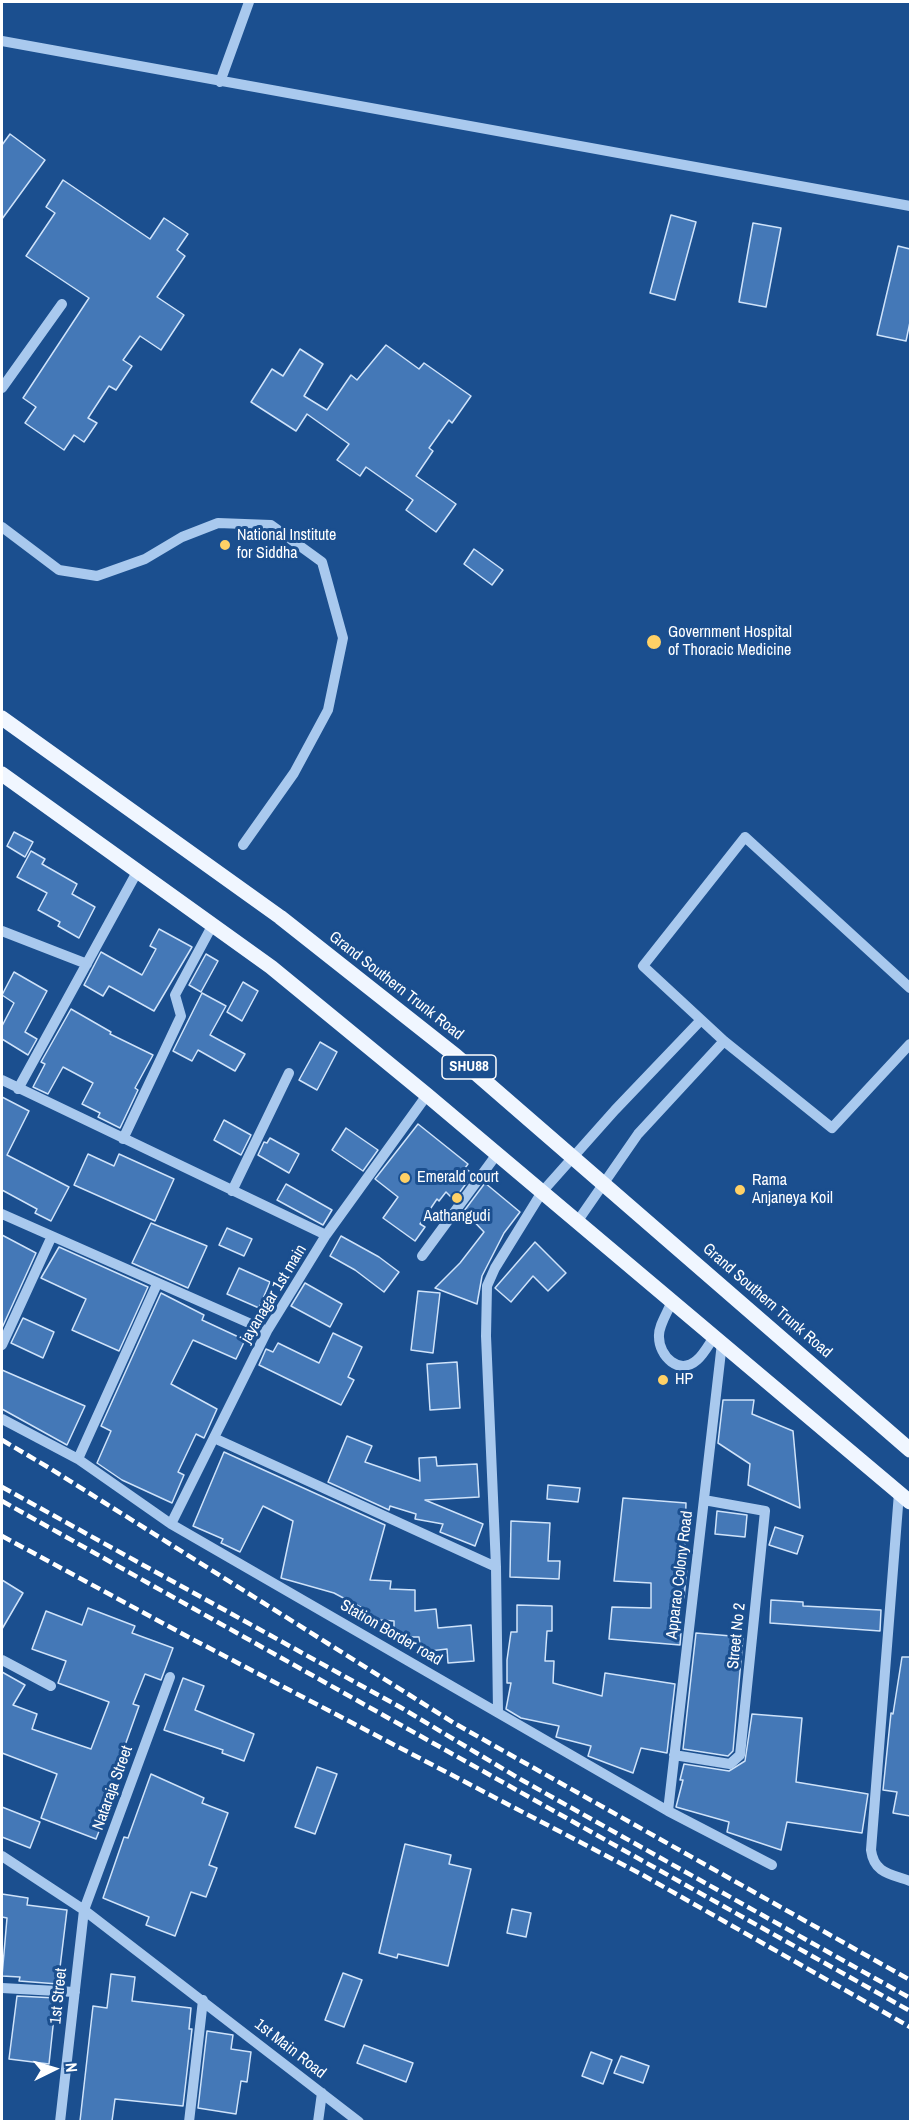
<!DOCTYPE html>
<style>
body{margin:0}
#map{position:relative;width:912px;height:2123px;overflow:hidden;background:#1b4f8f;font-family:"Archivo Narrow",sans-serif}
canvas{display:block}
.frame{position:absolute;inset:0;border:3px solid #fff;pointer-events:none}
.north{position:absolute;left:24px;top:2039px;width:60px;height:60px;-webkit-text-stroke:4px #1b4f8f;paint-order:stroke;rotate:85deg;font-size:16px;font-weight:700;line-height:24px;text-align:center;color:#fff}
.north::after{content:'';display:block;margin:auto;width:21px;height:27px;background:#fff;clip-path:polygon(50% 0,100% 100%,50% 72%,0 100%)}
</style>
<div id="map">
<canvas width="912" height="2123"></canvas>
<div class="frame"></div>
<div class="north">N</div>
</div>
<script>
const c = document.querySelector('canvas').getContext('2d');
c.lineJoin = 'round';
function fill(path, color) { c.fillStyle = color; c.fill(path, 'evenodd'); }
function trace(path, color, width, dash) { c.strokeStyle = color; c.lineWidth = width; c.lineCap = dash ? 'butt' : 'round'; c.setLineDash(dash || []); c.stroke(path); }
function drawText(font, color, halo, rows, align = 'center') {
  c.font = font + ' "Archivo Narrow",sans-serif'; c.lineWidth = 6; c.setLineDash([]); c.textBaseline = 'middle'; c.strokeStyle = halo; c.fillStyle = color; for (const [text, x, y, turn = 0] of rows) {
    c.save(); c.translate(x, y); c.rotate((+turn || 0) * Math.PI / 180); c.textAlign = isNaN(turn) ? turn : align; if (halo) c.strokeText(text, 0, 0); c.fillText(text, 0, 0); c.restore();
  }
}
const building = new Path2D(`
 M10,134l35,26 -43,59v-74z
 M63,180l87,59 14,-21 24,16 -11,16 8,6 -28,41 27,18 -23,35 -21,-14 -17,24 9,6 -16,24 -7,-4 -21,32 9,5 -13,19 -10,-7 -10,15 -39,-27 11,-16 -13,-9 66,-100 -63,-42 29,-43 -9,-6z
 M671,215l25,7 -21,78 -25,-7z
 M753,223l28,5 -15,79 -27,-5z
 M898,246l12,3v73l-4,19 -29,-6z
 M386,345l33,24 5,-6 47,33 -19,27 -3,-3 -20,28 4,3 -17,25 40,28 -20,28 -30,-22 7,-10 -47,-33 -6,9 -23,-16 12,-16 -42,-30 -11,17 -45,-29 21,-33 11,7 17,-27 23,15 -19,32 23,14 24,-35 6,5z
 M474,549l29,21 -11,15 -28,-21z
 M14,832l19,10 -8,15 -18,-11z
 M31,851l14,8 -3,5 35,20 -5,10 23,13 -16,31 -21,-12 2,-4 -22,-12 9,-17 -30,-16z
 M159,929l33,18 -38,64 -45,-25 -6,10 -19,-11 17,-33 41,23 14,-26 -6,-3z
 M206,954l12,7 -17,31 -12,-7z
 M14,972l33,19 -22,41 12,7 -9,16 -26,-16v-13l12,-23 -12,-8z
 M243,982l15,9 -16,30 -15,-9z
 M202,993l24,13 -16,29 35,19 -10,17 -37,-21 -6,11 -19,-10z
 M71,1009l40,23 -1,2 43,21 -18,33 3,2 -18,38 -22,-11 2,-4 -18,-9 11,-21 -30,-16 -15,27 -15,-7 12,-23 -4,-2z
 M320,1042l17,10 -20,38 -18,-10z
 M2,1097l27,14 -22,44 62,32 -18,34 -16,-8 2,-4 -35,-19z
 M224,1120l27,15 -10,20 -27,-15z
 M418,1124l50,40 -3,4 8,6 -19,26 -8,-8 -7,9 -2,-2 -17,25 5,3 -10,14 -32,-23 15,-21 -23,-18z
 M346,1128l32,22 -15,21 -31,-21z
 M270,1138l29,16 -10,19 -31,-18 6,-13 3,1z
 M88,1154l26,12 5,-12 55,25 -19,42 -81,-36z
 M485,1183l35,29 -16,21 -22,43 -5,28 -42,-16 25,-25 24,-31 -20,-21z
 M286,1184l46,26 -9,15 -46,-25z
 M151,1223l56,23 -19,42 -56,-25z
 M227,1228l25,11 -8,17 -25,-11z
 M2,1235l34,18 -34,75z
 M341,1236l38,21 20,15 -15,20 -29,-22 -25,-14z
 M535,1242l31,31 -18,18 -15,-15 -22,26 -16,-14z
 M59,1247l89,40 -29,64 -47,-21 14,-31 -45,-21z
 M239,1268l31,14 -11,26 -32,-14z
 M305,1283l37,21 -12,23 -39,-21z
 M418,1291l22,2 -7,60 -22,-3z
 M161,1293l43,22 -2,5 43,20 -9,19 -43,-19 -22,44 46,25 -13,29 -8,-4 -18,38 6,3 -12,28 -50,-23 -25,-17 14,-32 -10,-5z
 M23,1318l31,14 -11,26 -32,-15z
 M333,1333l29,14 -14,30 6,3 -13,25 -82,-40 7,-16 7,3 5,-9 41,20z
 M457,1362l3,46 -30,2 -3,-46z
 M2,1370l83,36 -18,39 -65,-36z
 M723,1400h31l-2,14 41,17 7,77 -52,-23 2,-21 -32,-21z
 M347,1436l25,10 -7,16 55,19 -1,-23 17,-1 1,9 40,-2 2,33 -54,3 58,24 -8,22 -35,-14 3,-8 -28,-5 1,-5 -26,-8 -1,4 -61,-28z
 M224,1452l161,73 -15,55 21,1 -1,8 25,1v21l21,-2 2,19 33,-3 3,36 -26,2 -1,-14 -26,3 -2,-15h-25v-16l-28,-2v-9l-32,-17 -53,-15 12,-57 -30,-15 -23,46 -19,-9 2,-4 -30,-13z
 M548,1485l32,3 -2,14 -31,-3z
 M623,1498l63,5 -2,63 3,1 -3,31h-4l-3,33 4,1 -1,13 -71,-6 3,-32 39,1v-25l-37,-2z
 M717,1511l30,4 -2,22 -30,-3z
 M511,1521l39,2 -2,38h12l-1,18 -49,-2z
 M775,1527l28,9 -6,18 -28,-9z
 M2,1580l21,13 -21,36z
 M771,1600l32,2v4l78,4 -1,21 -110,-8z
 M517,1605l35,1v25h-5l-2,30h9l-1,22 49,13 3,-23 70,11 -8,69 -26,-5 -8,25 -45,-17 3,-10 -35,-9 3,-11 -38,-8 -15,-9 5,-26h-4v-23l4,-28h6z
 M88,1608l47,18 -3,7 41,15 -12,32 -16,-6 -12,30 6,2 -16,45 6,3 -33,85 -55,-21 16,-44 -55,-21v-81l23,13 -12,20 24,9 -5,15 59,20 18,-47 -51,-19 8,-22 -34,-12 14,-38 36,14z
 M696,1633l47,4 -10,114 -5,5 -45,-7z
 M902,1657h8v159l-17,-3 4,-21 -14,-2 8,-77 2,1z
 M183,1678l21,8 -9,24 59,24 -10,27 -22,-8 1,-3 -59,-20z
 M752,1714l50,4 -6,64 72,12 -6,39 -75,-11 -6,28 -54,-18 2,-10 -53,-15 7,-27h-3l4,-16 45,7 16,-10z
 M317,1767l20,7 -22,60 -20,-7z
 M151,1774l53,24 -2,5 26,10 -19,52 8,3 -11,29 -15,-5 -16,44 -29,-11 3,-8 -46,-19 21,-61 4,1z
 M2,1807l38,15 -10,26 -28,-11z
 M405,1844l46,11 -2,9 22,5 -23,97 -50,-12 -1,4 -18,-5z
 M2,1894l26,4 -1,7 40,5 -9,74 -39,-3 1,-4 -18,-1 5,-58 -5,-1z
 M512,1909l19,4 -5,24 -19,-4z
 M343,1973l19,7 -18,47 -19,-7z
 M111,1974l24,3 -3,24 59,7 -2,21h3l-9,77 -68,-7 -3,22h-32l13,-115 14,2z
 M17,1996l39,2 -7,66 -40,-5z
 M207,2031l26,4 -2,14 20,3 -4,30 -6,-1 -5,33 -38,-6z
 M364,2045l49,18 -7,19 -49,-19z
 M591,2052l21,8 -9,24 -21,-8z
 M621,2056l28,10 -6,17 -29,-10z`);
const minor = new Path2D(`
 M2,41l908,165
 M220,82l29,-80
 M2,388l60,-84
 M2,527l57,43 38,6 48,-17 37,-22 36,-14 53,2 51,37 21,76 -15,72 -34,63 -51,72
 M2,931l85,33
 M910,988l-165,-151 -102,129 81,75 108,87 78,-84
 M2,1080l324,155
 M18,1089l119,-217
 M123,1139l58,-123 -6,-21 37,-69
 M232,1191l57,-118
 M2,1214l265,117
 M577,1222l61,-88 86,-93
 M422,1256l75,-102
 M672,1301c-4,11 -14,25 -13,36 0,19 20,39 38,23 7,-6 12,-16 17,-23
 M2,1345l49,-107
 M2,1419l76,40 93,65 497,287 104,54
 M214,1438l282,129
 M78,1459l79,-175
 M899,1493l-28,357c3,23 19,24 39,31
 M171,1524l96,-193 59,-96 101,-140
 M2,1660l49,26
 M498,1712l-2,-145 -10,-231 1,-50 8,-18 47,-76 73,-82 86,-90
 M674,1755l56,9 10,-9 25,-244 -61,-11
 M668,1811l54,-468
 M2,1856l82,54 275,212
 M2,1988l73,4
 M60,2122l24,-212 86,-233
 M189,2122l14,-122
 M318,2122l4,-29`);
const major = new Path2D(`
 M2,718l278,199 176,139 454,394
 M2,774l269,193 156,128 483,407`);
const rail = new Path2D(`
 M2,1440l49,29 403,254 456,257
 M2,1487l398,220 120,72 390,219
 M2,1501l908,510
 M2,1536l190,103 449,235 269,153`);
const markers = [
 [225,545,6,"#ffd166"],
 [654,642,8,"#ffd166"],
 [405,1178,6,"#ffd166"],
 [740,1190,6,"#ffd166"],
 [457,1198,6,"#ffd166"],
 [663,1380,6,"#ffd166"]
];
const shields = [
 [469,1067,54]
];
const shieldNames = [
 ["SHU88",469,1067]
];
const poiNames = [
 ["National Institute",237,536],
 ["for Siddha",237,554],
 ["Government Hospital",668,633],
 ["of Thoracic Medicine",668,651],
 ["Emerald court",417,1178],
 ["Rama",752,1181],
 ["Anjaneya Koil",752,1199],
 ["Aathangudi",457,1217,"center"],
 ["HP",675,1380]
];
const streetNames = [
 ["Grand Southern Trunk Road",396,986,38],
 ["jayanagar 1st main",274,1294,-59],
 ["Grand Southern Trunk Road",767,1301,41],
 ["Apparao Colony Road",680,1575,-83],
 ["Station Border road",391,1633,30],
 ["Street No 2",737,1636,-84],
 ["Nataraja Street",113,1788,-70],
 ["1st Street",59,1996,-84],
 ["1st Main Road",290,2049,38]
];
fill(building, '#4478b7');
trace(building, '#cfe3fa', 1.5);
trace(minor, '#a9c9ee', 10);
trace(major, '#f0f6ff', 15);
trace(rail, '#fff', 4.5, [10, 4.5]);
for (const [x, y, r, color] of markers) { const dot = new Path2D(); dot.arc(x, y, r, 0, 2 * Math.PI); c.fillStyle = color; c.fill(dot); trace(dot, '#1b4f8f', 2); }
for (const [x, y, w] of shields) { const box = new Path2D(); box.roundRect(x - w / 2, y - 12, w, 24, 4.5); c.fillStyle = '#1b4f8f'; c.fill(box); trace(box, '#fff', 1.5); }
drawText('bold 15px', '#fff', null, shieldNames);
drawText('16px', '#fff', '#1b4f8f', poiNames, 'left');
drawText('16px', '#fff', '#1b4f8f', streetNames);
</script>
